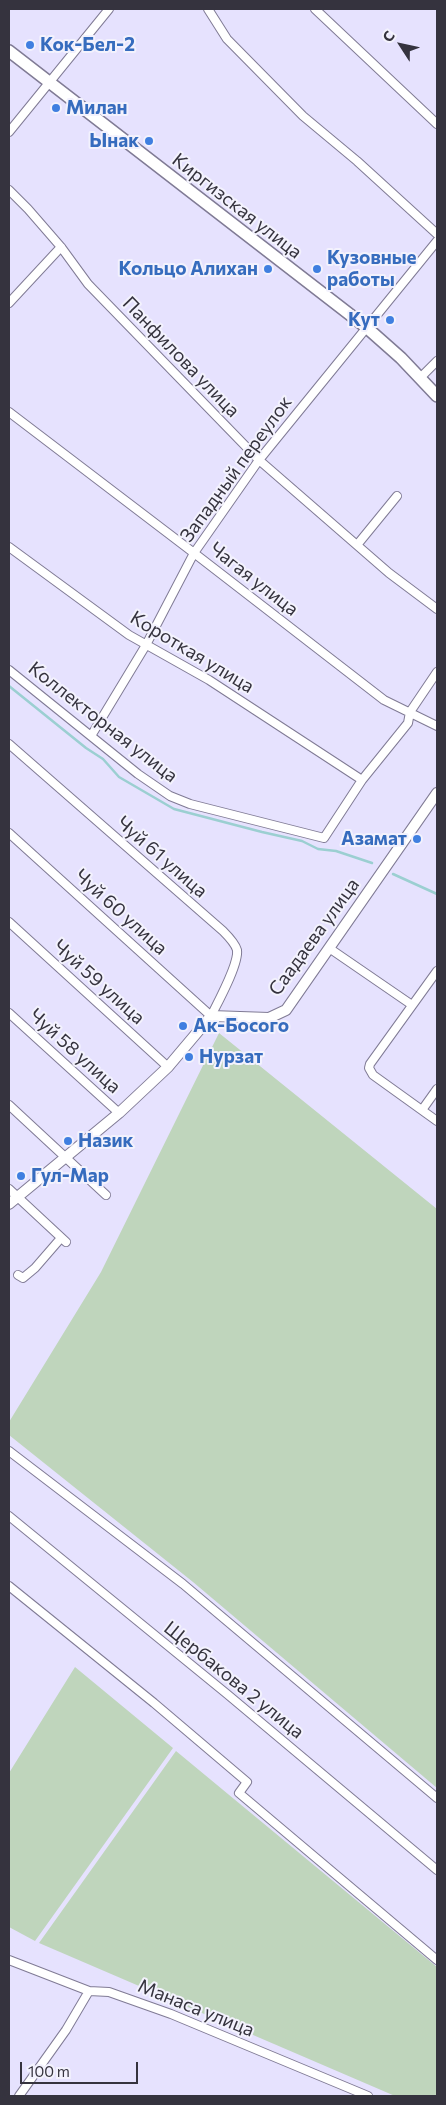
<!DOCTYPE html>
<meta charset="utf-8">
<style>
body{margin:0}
#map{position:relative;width:446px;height:2105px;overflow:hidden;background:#e6e2fe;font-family:Commissioner,sans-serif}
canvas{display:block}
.frame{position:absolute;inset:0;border:10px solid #35333e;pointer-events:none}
.north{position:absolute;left:376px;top:20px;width:50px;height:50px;-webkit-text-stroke:4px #f3f2fd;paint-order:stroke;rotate:305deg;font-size:14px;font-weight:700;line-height:20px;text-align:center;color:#35333e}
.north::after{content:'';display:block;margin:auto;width:18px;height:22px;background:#35333e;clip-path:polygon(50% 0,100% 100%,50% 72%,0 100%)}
.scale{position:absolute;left:20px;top:2062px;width:118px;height:22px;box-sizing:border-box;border:2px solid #35333e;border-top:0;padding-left:6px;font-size:15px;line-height:18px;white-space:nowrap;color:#35333e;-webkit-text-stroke:4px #f3f2fd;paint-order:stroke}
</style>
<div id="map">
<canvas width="446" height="2105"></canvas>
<div class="frame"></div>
<div class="north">С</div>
<div class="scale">100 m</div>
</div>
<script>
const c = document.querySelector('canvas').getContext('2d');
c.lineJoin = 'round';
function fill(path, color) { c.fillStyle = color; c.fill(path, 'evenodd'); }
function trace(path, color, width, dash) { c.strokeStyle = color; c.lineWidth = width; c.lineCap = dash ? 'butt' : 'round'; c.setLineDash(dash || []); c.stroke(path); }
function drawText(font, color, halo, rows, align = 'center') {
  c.font = font + ' Commissioner,sans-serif'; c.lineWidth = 4; c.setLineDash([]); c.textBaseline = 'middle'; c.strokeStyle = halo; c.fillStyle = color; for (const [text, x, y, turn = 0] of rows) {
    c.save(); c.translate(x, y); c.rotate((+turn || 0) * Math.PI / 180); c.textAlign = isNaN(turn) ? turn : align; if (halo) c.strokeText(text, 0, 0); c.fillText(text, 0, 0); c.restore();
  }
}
const green = new Path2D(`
 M219,1033l218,176v579l-244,-206 -184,-147v-13l92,-150z
 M75,1667l98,81 -138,193 -26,-14v-154z
 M176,1751l261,216v129h-42l-356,-153z`);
const stream = new Path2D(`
 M9,686l77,62 17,11 16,18 55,32 88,23 40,9 16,8 18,2 36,12
 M393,874l44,20`);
const minor = new Path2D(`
 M208,9l19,30 76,77 54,45 80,73
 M315,9l122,115
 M9,132l100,-123
 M9,190l19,19 33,38 27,37 171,176 130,113 48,36
 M9,303l52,-56
 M420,378l17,-17
 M9,412l185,141 190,147 53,26
 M357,545l40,-49
 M9,547l120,88 80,45 153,100
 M9,670l129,104 32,22 20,8 134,34 38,-58 46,-57 2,-11 27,-40
 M91,736l55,-91 48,-92 65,-93 178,-219
 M9,744l214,187c5,5 12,12 14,19 2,14 -19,52 -26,66l-202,-183
 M9,922l159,145
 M329,948l83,57
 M437,971l-67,93 -1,4 4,7 64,46
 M9,1013l110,100
 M9,1105l97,90
 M422,1110l15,-21
 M9,1189l57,53
 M18,1275l5,3 12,-10 26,-30
 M9,1451l174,133 254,214
 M9,1516l218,178 210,176
 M9,1586l145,117 93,79 -8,11 198,167
 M9,1960l80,31 20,1 62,22 197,82
 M19,2096l47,-66 23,-39`);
const tertiary = new Path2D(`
 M9,1204l110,-91 49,-46 43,-51 58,2 17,-8 151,-217`);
const secondary = new Path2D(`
 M9,51l357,276 35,31 36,38`);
const markers = [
 [30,45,5,"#3f7fe0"],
 [56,108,5,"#3f7fe0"],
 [149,141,5,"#3f7fe0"],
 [268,269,5,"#3f7fe0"],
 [317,269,5,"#3f7fe0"],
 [390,320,5,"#3f7fe0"],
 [417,839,5,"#3f7fe0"],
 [183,1026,5,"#3f7fe0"],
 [189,1057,5,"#3f7fe0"],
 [68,1141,5,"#3f7fe0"],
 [21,1176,5,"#3f7fe0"]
];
const shopNames = [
 ["Кок-Бел-2",40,45],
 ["Милан",66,108],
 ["Ынак",139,141,"right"],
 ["Кузовные",327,258],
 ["работы",327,280],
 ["Кольцо Алихан",258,269,"right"],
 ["Кут",380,320,"right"],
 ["Азамат",407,839,"right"],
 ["Ак-Босого",193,1026],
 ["Нурзат",199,1057],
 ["Назик",78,1141],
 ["Гул-Мар",31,1176]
];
const streetNames = [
 ["Киргизская улица",237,206,38],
 ["Панфилова улица",181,357,46],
 ["Западный переулок",236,469,-54],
 ["Чагая улица",254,579,38],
 ["Короткая улица",192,652,31],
 ["Коллекторная улица",103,722,38],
 ["Чуй 61 улица",162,857,41],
 ["Чуй 60 улица",121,912,42],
 ["Саадаева улица",314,937,-54],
 ["Чуй 59 улица",99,982,42],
 ["Чуй 58 улица",75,1051,42],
 ["Щербакова 2 улица",234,1680,39],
 ["Манаса улица",196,2008,22]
];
fill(green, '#bfd5bc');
trace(stream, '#9bcfd1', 2.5);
trace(minor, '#807b95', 10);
trace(tertiary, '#807b95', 12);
trace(secondary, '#807b95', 14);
trace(minor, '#fff', 8);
trace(tertiary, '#fff', 10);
trace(secondary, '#fff', 11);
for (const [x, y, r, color] of markers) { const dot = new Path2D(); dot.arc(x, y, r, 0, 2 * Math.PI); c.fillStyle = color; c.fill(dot); trace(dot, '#f3f2fd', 2); }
drawText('bold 19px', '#366cbe', '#f3f2fd', shopNames, 'left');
drawText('19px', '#35333e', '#f3f2fd', streetNames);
</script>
